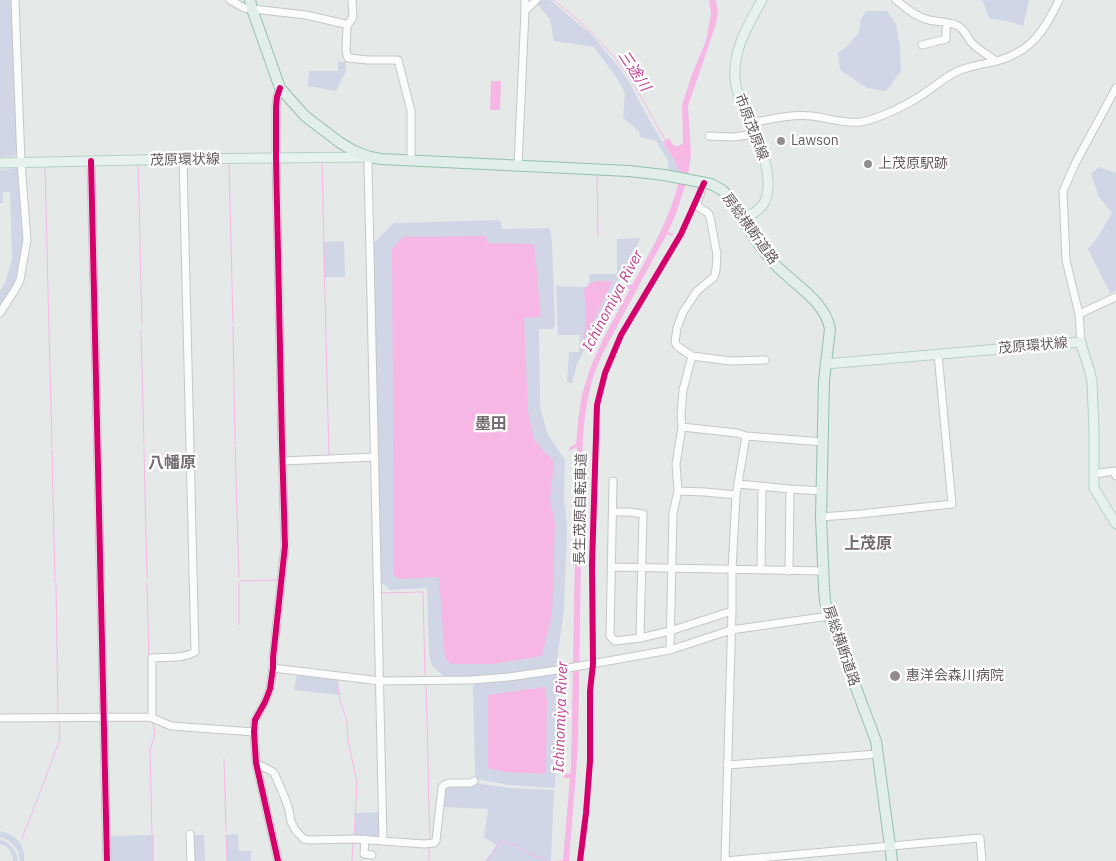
<!DOCTYPE html>
<meta charset="utf-8">
<style>
body{margin:0}
canvas{display:block;background:#e5eae8}
</style>
<canvas width="1116" height="861"></canvas>
<script>
const c = document.querySelector('canvas').getContext('2d');
c.lineJoin = 'round';
function fill(path, color) { c.fillStyle = color; c.fill(path, 'evenodd'); }
function trace(path, color, width, dash) { c.strokeStyle = color; c.lineWidth = width; c.lineCap = dash ? 'butt' : 'round'; c.setLineDash(dash || []); c.stroke(path); }
function drawText(font, color, halo, rows, align = 'center') {
  c.font = font + ' "IBM Plex Sans","Noto Sans JP",sans-serif'; c.lineWidth = 4.5; c.setLineDash([]); c.textBaseline = 'middle'; c.strokeStyle = halo; c.fillStyle = color; for (const [text, x, y, turn = 0] of rows) {
    c.save(); c.translate(x, y); c.rotate((+turn || 0) * Math.PI / 180); c.textAlign = isNaN(turn) ? turn : align; if (halo) c.strokeText(text, 0, 0); c.fillText(text, 0, 0); c.restore();
  }
}
const green = new Path2D(`
 M0,0h14l5,152 -4,4 -15,1z
 M540,0h10l42,35 26,31 10,14 23,43 26,42 3,9 -11,-2 -1,-11 -12,-20 -16,-4 -1,-6 -16,-13 2,-25 -7,-13 -24,-33 -40,-6 -4,-22 -13,-15z
 M982,0h47l-6,26 -16,-5 -17,-2z
 M866,11h21l9,13 4,24 1,23 -15,20 -19,-3 -27,-18 -2,-17 8,-6 12,-13 3,-15z
 M338,62h8v9l-10,20 -28,-5 1,-15h29z
 M20,167l5,74 -7,39 -18,31v-20l5,-8 7,-24 -2,-67h-7v11h-3v-33l11,-1z
 M1099,167l17,6v118l-6,2 -22,-44 7,-8 17,-28 -13,-16 -8,-23z
 M498,220l3,2 1,7 46,-1 2,1 2,14 3,81 -2,5h-14l1,77 7,27 18,27 -1,38 3,28 -3,84 -8,57 -68,9h-44l-12,-10 -3,-12 -2,-66 -37,2 -11,-10 -7,-337 4,-2 18,-18z
 M640,238v2l-63,124 -5,19 -5,-1 2,-30h10l1,-17h-22l-2,-49 30,1 3,-3 1,-10h27v-35z
 M344,241l1,36h-21l-1,-35z
 M556,672l1,2 2,25 -4,87 -2,2 -44,-3 -33,-6 -1,-5 -2,-87 2,-4 27,-2z
 M297,674l40,4 3,17 -46,-5z
 M476,783l34,5 44,2 -3,71h-66l12,-16 -13,-8 4,-28 -47,-2 3,-21z
 M381,812v27l-27,-3 2,-23z
 M0,831c17,5 25,12 24,30h-4c-1,-12 -8,-21 -20,-24z
 M238,834l1,17h12v10h-24l-1,-26z
 M153,835v26h-45v-25z
 M192,835h12l1,26h-13z
 M0,839c10,4 17,11 18,22h-5c0,-8 -5,-16 -13,-17z`);
const water = new Path2D(`
 M709,0h7l2,14 -3,13 -27,79 3,49 -3,21 -12,38 -8,18 5,2 -1,2 -5,-2c-15,27 -29,54 -44,81 -11,22 -24,42 -31,66 -10,37 -11,76 -9,114l6,1v4h-7l-4,247 -9,114h-13l7,-1 7,-82h-6v-5l6,1 1,-7 6,-320 -8,4v-3l7,-4 2,-23 4,-27 9,-28 13,-29 26,-48 -4,-2 1,-2h5c16,-29 33,-58 43,-90 2,-7 5,-15 4,-22 0,-9 -12,-23 -16,-31l6,-4c3,7 9,12 14,4l-1,-37 10,-31 14,-33 5,-27z
 M491,81h10l-1,29h-10z
 M486,236l1,7 47,1 7,73 -17,1 4,93 6,29 20,22 -4,37 5,25 -3,89 -10,43 -50,8h-41l-6,-5 -6,-82 -40,2 -5,-4 -2,-326 11,-12z
 M598,281h13l1,1 -27,57 -1,-2 2,-17 -2,-30 5,-6z
 M545,687l2,14 -1,73 -41,-2 -17,-4v-73z`);
const stream = new Path2D(`
 M553,0c27,20 57,48 76,77 13,20 24,42 36,63
 M229,162l4,162
 M322,162l4,175
 M138,163l4,162
 M45,165l4,164
 M597,175l1,62
 M233,326l2,118
 M49,330l3,118
 M141,330l3,115
 M326,339l3,116
 M235,446l4,131
 M144,449l3,129
 M52,450l3,132
 M147,583l2,81
 M56,584l2,131
 M380,593l43,-1 2,84
 M239,625v-42l1,-2 37,-1
 M337,679l3,22 7,20 1,19 9,43 -3,52
 M426,685l4,157
 M224,759l2,72
 M26,829l33,-87 1,-5 -1,-17
 M152,833l-2,-83 5,-17 -2,-10
 M153,835v26
 M226,835l1,26
 M22,839l3,-9
 M429,847v14
 M352,861l1,-19
 M488,861l12,-20 16,4 13,9 18,6`);
const minor = new Path2D(`
 M230,0l14,8 62,7 39,9 2,2 -1,25 2,7 20,2h30l13,51v50
 M525,0v11
 M896,0c10,8 20,17 33,20 8,2 18,1 27,5 8,3 10,10 15,17 6,7 17,13 25,19
 M347,26l6,-9 -1,-17
 M922,45l24,-6v-10l2,-6
 M751,123c20,-4 40,-9 61,-7 16,2 33,8 49,6 16,-3 42,-15 56,-24 14,-8 26,-20 41,-27 16,-7 33,-7 48,-13 7,-3 15,-7 20,-11 15,-11 25,-30 33,-47
 M709,136l24,1 23,-3
 M370,157l-2,7 15,676
 M91,161l16,700
 M518,165l7,-154 11,-11
 M704,183l-7,21v2l11,7 2,4 7,38 -1,15 -2,7 -17,14 -14,21 -6,16 -2,14 2,4 15,10 38,5 35,-1
 M0,313l16,-25 4,-8 7,-40 -6,-77 -6,-163
 M1079,314l37,-17
 M1081,342l-2,-28 -13,-54 -3,-69 13,-29 40,-74
 M682,427l55,6 9,3 77,6
 M283,461l92,-4
 M1094,474l20,-3 2,5
 M613,481l-3,155 5,5 25,-3 30,-7 62,-20
 M738,484l52,5 32,2
 M678,491l27,1 31,3
 M613,512h16l14,2 -3,124
 M821,517l39,-3 92,-10 -14,-150
 M611,567l212,4
 M761,570l1,-83
 M789,571l1,-82
 M670,650l3,-137 5,-22 -2,-27 6,-37 -1,-11 2,-26 9,-34
 M273,668l107,13 91,-1 38,-3 48,-7 113,-20 61,-20 98,-14
 M0,718l150,-1 21,9 83,6
 M152,718v-60c13,-1 30,1 43,-6l-12,-493
 M256,763l17,9 2,3 10,23 4,12 2,12 5,9 8,8 6,1 45,-1 69,5 10,-1 2,-2 6,-54 2,-2 5,-2h21l4,-2
 M727,765l151,-11
 M190,834l1,27
 M365,839l-1,15 8,1
 M278,861l-22,-98 -2,-31 1,-12 10,-18 5,-13 3,-21v-10l12,-112 -3,-102 -6,-286v-51l1,-10 3,-9
 M725,861l7,-250v-41l4,-75 10,-59
 M725,861l255,-23 2,23`);
const major = new Path2D(`
 M0,163l183,-4 184,-2
 M743,219c5,-3 12,-6 16,-10 18,-15 5,-55 -2,-73 -8,-19 -20,-36 -22,-57 -2,-30 13,-54 27,-79
 M825,364l256,-22 1,5 8,25 2,10 2,49v57l22,36`);
const highway = new Path2D(`
 M250,0l2,9 28,79 25,28 34,26 15,9 16,6 11,2 248,12 35,4 47,9 11,6 6,6c14,21 26,44 43,64 17,21 54,39 59,69l-6,52 -3,136 3,70 1,14 4,15 47,125 16,120`);
const cycleway = new Path2D(`
 M91,161l16,700
 M278,861l-22,-98 -2,-31 1,-12 10,-18 5,-13 3,-21v-10l12,-112 -3,-102 -6,-286v-51l1,-10 3,-9
 M580,861l6,-48 4,-52v-70l3,-27 -1,-99 5,-160 8,-32 16,-38 60,-101 23,-51`);
const markers = [
 [781,141,5,"#908c90"],
 [868,164,5,"#908c90"],
 [895,676,6,"#908c90"]
];
const streetNames = [
 ["市原茂原線",751,127,69],
 ["茂原環状線",185,160,-1],
 ["房総横断道路",750,229,54],
 ["茂原環状線",1033,346,-5],
 ["長生茂原自転車道",581,509,-89],
 ["房総横断道路",841,646,71]
];
const poiNames = [
 ["Lawson",791,141],
 ["上茂原駅跡",878,164],
 ["惠洋会森川病院",906,676]
];
const waterNames = [
 ["三途川",634,71,56],
 ["Ichinomiya River",613,301,-62],
 ["Ichinomiya River",561,717,-88]
];
const quarterNames = [
 ["墨田",491,424],
 ["八幡原",172,463],
 ["上茂原",868,544]
];
fill(green, '#d0d6e6');
fill(water, '#f6b7e5');
trace(stream, '#f6b7e5', 1);
trace(minor, '#c5c7c6', 9);
trace(major, '#b3d2c5', 11);
trace(highway, '#92c2ac', 12);
trace(minor, '#fbfcfc', 7);
trace(major, '#e7f2ee', 9);
trace(highway, '#e1eee9', 10);
trace(cycleway, '#d6006c', 6);
for (const [x, y, r, color] of markers) { const dot = new Path2D(); dot.arc(x, y, r, 0, 2 * Math.PI); c.fillStyle = color; c.fill(dot); trace(dot, '#fff', 2); }
drawText('14px', '#635a60', '#fff', streetNames);
drawText('14px', '#635a60', '#fff', poiNames, 'left');
drawText('italic 15px', '#c14495', '#fff', waterNames);
drawText('bold 16px', '#756b72', '#fff', quarterNames);
</script>
